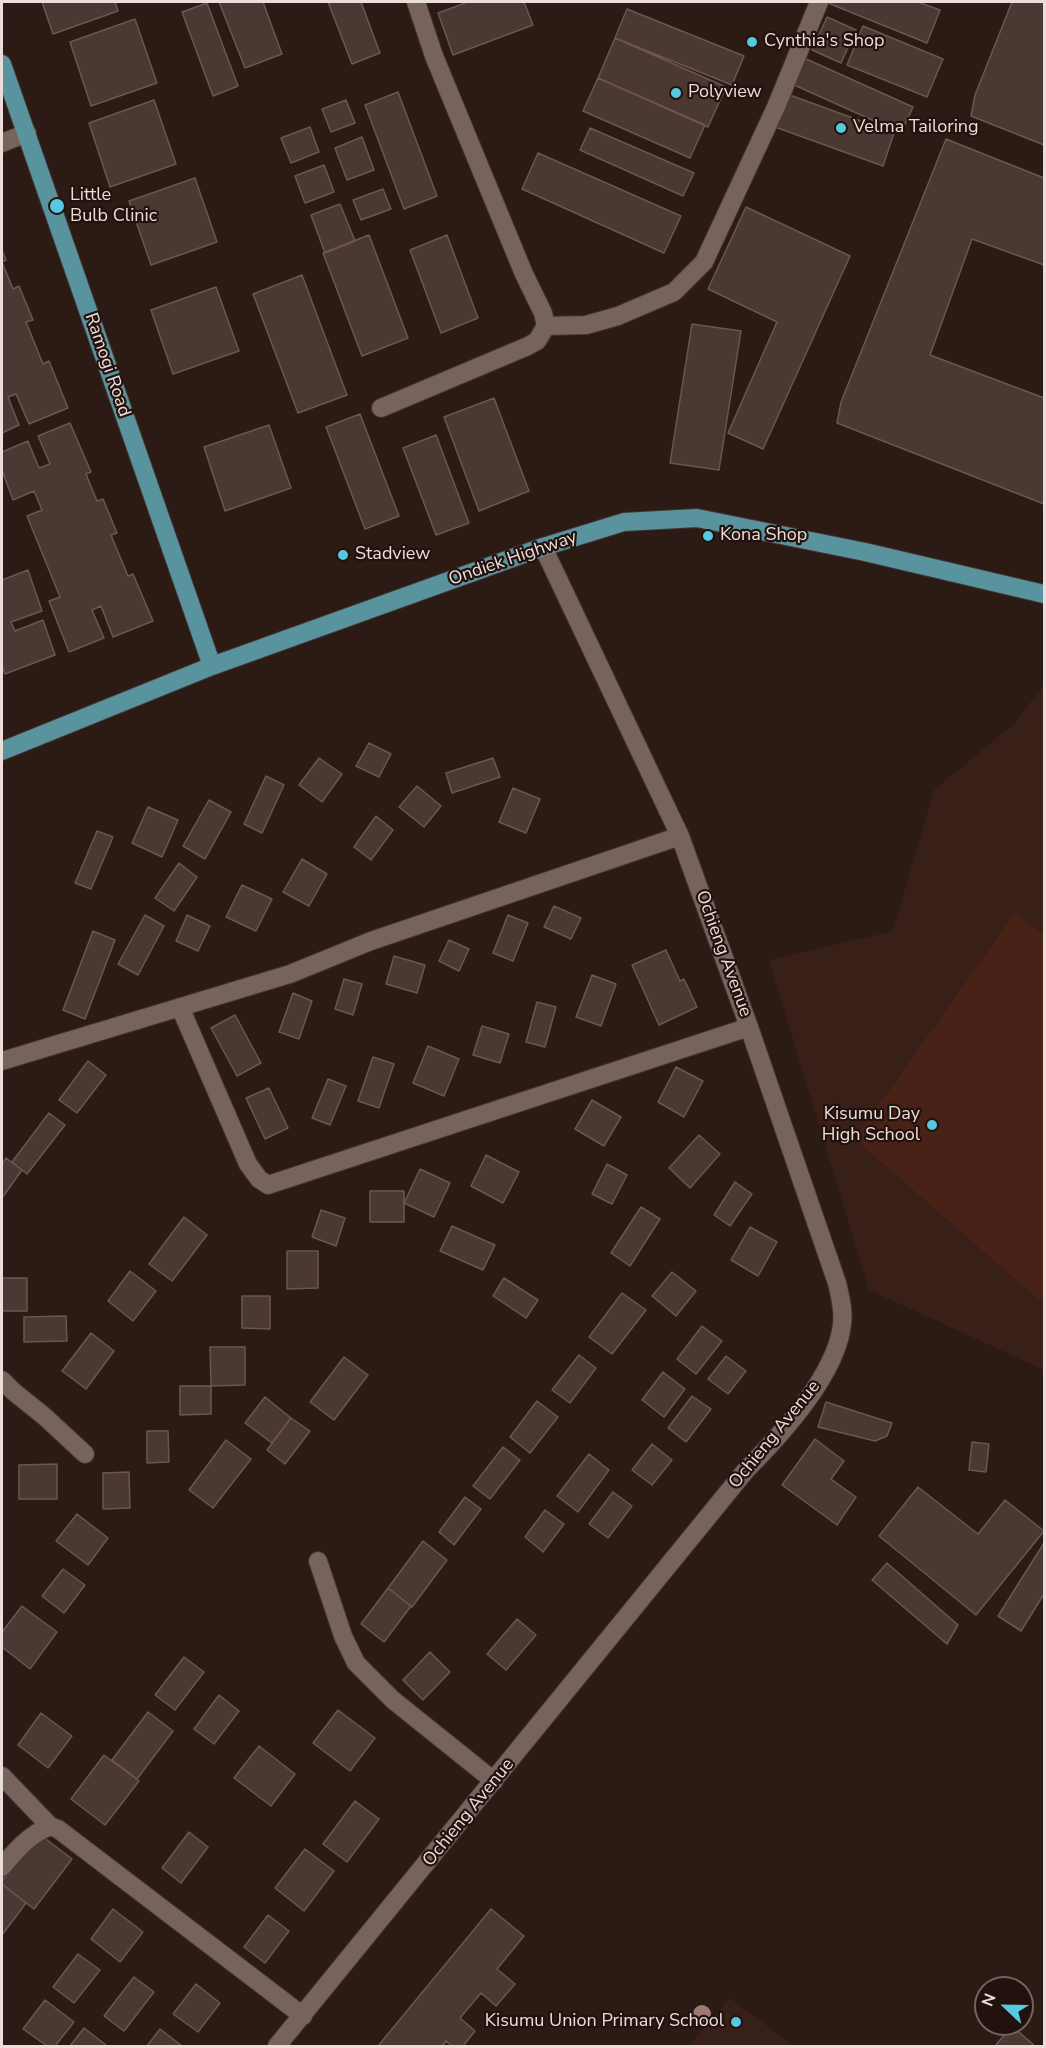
<!DOCTYPE html>
<style>
body{margin:0}
#map{position:relative;width:1046px;height:2048px;overflow:hidden;background:#2c1a15;font-family:"Nunito Sans",sans-serif}
canvas{display:block}
.frame{position:absolute;inset:0;border:3px solid #eaddda;pointer-events:none}
.north{position:absolute;left:974px;top:1976px;width:60px;height:60px;box-sizing:border-box;background:#22110c;border:2px solid #72635e;border-radius:50%;rotate:292deg;font-size:16px;font-weight:700;line-height:24px;text-align:center;color:#eaddda}
.north::after{content:'';display:block;margin:auto;width:21px;height:27px;background:#56c9e0;clip-path:polygon(50% 0,100% 100%,50% 72%,0 100%)}
</style>
<div id="map">
<canvas width="1046" height="2048"></canvas>
<div class="frame"></div>
<div class="north">N</div>
</div>
<script>
const c = document.querySelector('canvas').getContext('2d');
c.lineJoin = 'round';
function fill(path, color) { c.fillStyle = color; c.fill(path, 'evenodd'); }
function trace(path, color, width, dash) { c.strokeStyle = color; c.lineWidth = width; c.lineCap = dash ? 'butt' : 'round'; c.setLineDash(dash || []); c.stroke(path); }
function drawText(font, color, halo, rows, align = 'center') {
  c.font = font + ' "Nunito Sans",sans-serif'; c.lineWidth = 4.5; c.setLineDash([]); c.textBaseline = 'middle'; c.strokeStyle = halo; c.fillStyle = color; for (const [text, x, y, turn = 0] of rows) {
    c.save(); c.translate(x, y); c.rotate((+turn || 0) * Math.PI / 180); c.textAlign = isNaN(turn) ? turn : align; if (halo) c.strokeText(text, 0, 0); c.fillText(text, 0, 0); c.restore();
  }
}
const built = new Path2D(`
 M1044,684v686l-175,-80 -100,-330 124,-29 41,-141 82,-68z
 M730,1998l64,48h-105z`);
const green = new Path2D(`
 M1015,913l29,22v369l-189,-165z`);
const building = new Path2D(`
 M42,2h73l3,9 -65,23z
 M219,2h44l19,52 -37,14z
 M328,2h33l19,51 -28,11z
 M468,2h56l9,23 -80,30 -15,-42z
 M829,2h89l22,8 -13,33 -99,-40z
 M1012,2h32v143l-73,-29 4,-21z
 M207,3l31,83 -25,10 -31,-84z
 M627,9l117,47 -12,29 -117,-47z
 M827,17l29,13 -15,33 -29,-13z
 M135,19l22,64 -66,23 -21,-64z
 M863,26l80,33 -16,38 -80,-32z
 M615,38l111,49 -18,40 -110,-49z
 M804,58l109,49 -12,26 -109,-49z
 M598,78l107,47 -15,33 -107,-47z
 M398,92l39,104 -33,13 -39,-104z
 M787,94l107,39 -11,33 -108,-39z
 M154,100l22,64 -66,23 -21,-64z
 M346,100l9,23 -24,9 -9,-23z
 M310,127l9,25 -28,11 -10,-25z
 M590,128l104,45 -11,23 -103,-46z
 M362,137l12,33 -27,10 -12,-32z
 M946,139l98,39v87l-72,-26 -42,116 114,43v106l-207,-81 4,-21z
 M538,153l143,63 -17,37 -142,-64z
 M324,165l10,27 -29,11 -10,-27z
 M195,178l22,64 -66,23 -22,-64z
 M383,189l8,20 -30,11 -8,-20z
 M340,204l15,37 -30,12 -14,-38z
 M746,207l104,49 -87,193 -35,-16 49,-111 -69,-33z
 M369,235l39,103 -46,18 -39,-103z
 M447,235l31,83 -37,15 -31,-83z
 M2,250l4,10 -4,2 11,27 6,-3 14,34 -7,2 17,42 6,-3 19,47 -39,16 -13,-30 -8,3 11,28 -17,8z
 M302,275l45,120 -49,18 -45,-119z
 M216,287l23,64 -66,23 -22,-64z
 M692,324l49,7 -22,139 -49,-7z
 M494,398l35,93 -50,20 -35,-94z
 M360,414l39,102 -34,13 -39,-102z
 M70,423l21,49 -5,2 11,27 6,-2 14,34 -6,2 17,41 5,-2 20,47 -40,16 -12,-31 -9,4 12,28 -35,14 -20,-51 11,-4 -33,-81 15,-6 -8,-19 -21,9 -11,-30v-18l26,-11 11,27 11,-4 -12,-28z
 M269,425l22,63 -66,23 -21,-64z
 M436,435l33,88 -33,12 -33,-87z
 M28,570l14,41 -31,11 4,9 28,-11 12,35 -50,19 -3,-9v-85z
 M369,743l22,11 -12,23 -23,-11z
 M319,758l23,16 -20,28 -23,-17z
 M493,758l7,19 -48,16 -6,-20z
 M266,776l18,9 -22,48 -18,-9z
 M417,786l24,20 -17,21 -25,-20z
 M513,788l27,11 -14,34 -27,-11z
 M209,800l22,12 -26,47 -22,-13z
 M148,807l30,13 -16,37 -30,-14z
 M376,816l17,14 -22,30 -17,-13z
 M97,831l16,6 -22,52 -16,-6z
 M302,859l25,15 -18,32 -26,-14z
 M179,863l18,14 -23,34 -19,-13z
 M242,885l30,14 -16,32 -30,-14z
 M554,906l27,12 -10,21 -27,-12z
 M145,915l19,11 -26,49 -20,-11z
 M187,915l23,11 -12,25 -22,-10z
 M508,915l20,8 -15,38 -20,-8z
 M93,931l22,9 -30,79 -22,-9z
 M449,940l20,9 -10,22 -20,-10z
 M666,950l14,31 4,-2 13,28 -38,18 -27,-60z
 M394,956l31,9 -8,28 -31,-9z
 M592,975l24,9 -15,42 -25,-9z
 M344,979l18,5 -9,31 -18,-6z
 M293,993l19,8 -13,38 -20,-7z
 M537,1002l19,5 -11,40 -19,-5z
 M235,1015l26,48 -24,13 -26,-48z
 M482,1026l27,8 -9,29 -27,-8z
 M428,1046l31,13 -15,37 -31,-13z
 M373,1057l21,7 -15,44 -21,-7z
 M88,1061l18,14 -29,38 -18,-13z
 M676,1067l27,14 -19,36 -26,-15z
 M328,1079l18,7 -16,39 -18,-7z
 M269,1088l19,40 -23,11 -19,-41z
 M592,1100l29,17 -17,29 -29,-17z
 M49,1113l16,12 -38,49 -15,-12z
 M699,1135l21,19 -30,34 -21,-20z
 M486,1155l33,17 -16,31 -32,-17z
 M6,1158l16,12 -20,28v-33z
 M607,1164l20,11 -15,29 -20,-10z
 M420,1169l30,14 -16,34 -30,-14z
 M735,1182l17,12 -22,32 -16,-11z
 M370,1191h34v31h-34z
 M641,1207l19,12 -30,47 -19,-13z
 M321,1210l24,8 -9,28 -24,-9z
 M184,1217l23,18 -35,46 -23,-17z
 M452,1226l43,19 -12,25 -43,-19z
 M750,1227l27,15 -19,34 -27,-16z
 M287,1251h31v37l-31,1z
 M130,1271l26,20 -23,30 -25,-20z
 M672,1272l24,19 -20,25 -24,-20z
 M2,1278h25v33h-25z
 M504,1278l34,22 -12,18 -33,-22z
 M622,1293l24,17 -34,44 -23,-17z
 M242,1296h28v33l-28,-1z
 M66,1316l1,25 -43,1v-25z
 M702,1326l20,15 -26,33 -19,-15z
 M91,1333l23,18 -28,38 -24,-18z
 M210,1347h35v38l-34,1z
 M579,1355l17,13 -26,35 -18,-13z
 M726,1356l20,15 -18,23 -20,-15z
 M344,1357l24,18 -34,45 -24,-18z
 M663,1372l22,17 -21,28 -22,-17z
 M180,1386h31v28l-31,1z
 M692,1396l19,13 -25,33 -18,-14z
 M265,1397l26,21 -19,25 -27,-20z
 M537,1401l21,16 -28,36 -20,-16z
 M826,1402l66,21 -5,13 -12,5 -57,-14z
 M291,1418l19,13 -25,33 -18,-14z
 M147,1431h21l1,31 -22,1z
 M815,1439l29,22 -13,18 25,18 -19,28 -55,-40z
 M226,1440l25,19 -38,49 -24,-18z
 M972,1442l17,2 -3,28 -17,-2z
 M652,1444l20,16 -20,25 -20,-15z
 M503,1447l17,13 -30,39 -17,-13z
 M589,1454l20,16 -31,42 -21,-16z
 M57,1464v35h-38v-34z
 M129,1472l1,36 -27,1v-36z
 M918,1487l60,47 27,-34 39,31 -68,84 -97,-79z
 M613,1492l19,14 -24,32 -19,-14z
 M465,1497l16,12 -27,36 -15,-13z
 M545,1510l19,14 -21,28 -18,-15z
 M77,1514l31,24 -20,27 -32,-24z
 M423,1541l24,19 -35,47 -24,-19z
 M1044,1543v51l-23,37 -23,-15z
 M887,1563l71,62 -11,19 -75,-64z
 M63,1569l22,16 -21,28 -22,-17z
 M388,1588l23,18 -27,36 -23,-18z
 M22,1606l35,26 -27,37 -28,-22v-15z
 M517,1619l19,16 -30,35 -19,-16z
 M430,1652l20,20 -27,28 -20,-20z
 M184,1657l20,15 -29,38 -20,-15z
 M219,1695l20,16 -25,33 -20,-15z
 M338,1710l37,28 -25,33 -37,-28z
 M148,1712l25,19 -36,48 -25,-19z
 M41,1713l31,23 -24,32 -30,-23z
 M259,1746l36,28 -24,32 -37,-28z
 M104,1755l35,26 -34,44 -34,-26z
 M355,1801l24,18 -32,43 -24,-18z
 M189,1832l19,15 -27,36 -19,-15z
 M38,1833l34,26 -38,50 -32,-25v-3z
 M305,1849l29,22 -30,40 -29,-23z
 M2,1884l24,19 -24,32z
 M113,1909l30,23 -23,30 -29,-23z
 M491,1909l33,27 -27,33 18,15 -19,22 -15,-13 -21,25 15,13 -12,15h-11l-6,-5 -4,5h-64z
 M268,1915l21,16 -24,32 -21,-16z
 M78,1954l22,16 -26,33 -21,-16z
 M134,1977l20,15 -30,39 -20,-15z
 M196,1984l24,19 -22,29 -25,-18z
 M45,2000l29,22 -19,24h-8l-24,-17z
 M1012,2026l23,20h-40z
 M84,2028l22,17 -2,1h-34z
 M160,2029l22,17h-35z`);
const minor = new Path2D(`
 M2,143l25,-10
 M546,326l40,-1 32,-9 56,-24 30,-30 72,-155 43,-105
 M381,408l147,-62 9,-5 9,-15 -3,-13 -19,-39 -90,-218 -18,-54
 M180,1007l68,157 11,15 9,6 481,-158
 M2,1061l288,-87 81,-33 309,-105
 M2,1380l12,12 30,24 41,38
 M318,1561l25,75 13,27 37,37 101,81
 M2,1776l48,50
 M2,1867c14,-17 27,-32 48,-41l8,3 245,187
 M277,2046l469,-576c35,-35 91,-96 96,-146 2,-14 -2,-28 -5,-41l-88,-256 -69,-191 -137,-289`);
const major = new Path2D(`
 M2,64l210,602
 M2,751l210,-85 331,-119 81,-25 73,-4 168,34 179,42`);
const trees = [
 [702,2014]
];
const markers = [
 [752,42,6,"#56c9e0"],
 [676,93,6,"#56c9e0"],
 [841,128,6,"#56c9e0"],
 [57,206,8,"#56c9e0"],
 [708,536,6,"#56c9e0"],
 [343,555,6,"#56c9e0"],
 [932,1125,6,"#56c9e0"],
 [736,2022,6,"#56c9e0"]
];
const poiNames = [
 ["Cynthia's Shop",764,42],
 ["Polyview",688,93],
 ["Velma Tailoring",853,128],
 ["Little",70,196],
 ["Bulb Clinic",70,217],
 ["Kona Shop",720,536],
 ["Stadview",355,555],
 ["Kisumu Day",920,1115,"right"],
 ["High School",920,1136,"right"],
 ["Kisumu Union Primary School",724,2022,"right"]
];
const streetNames = [
 ["Ramogi Road",107,365,71],
 ["Ondiek Highway",513,559,-19],
 ["Ochieng Avenue",723,954,70],
 ["Ochieng Avenue",775,1435,-51],
 ["Ochieng Avenue",469,1813,-51]
];
fill(built, '#382019');
fill(green, '#492217');
fill(building, '#4c3833');
trace(building, '#6b5650', 1.5);
trace(minor, '#423532', 20);
trace(major, '#423532', 20);
trace(minor, '#78625c', 18);
trace(major, '#59939d', 18);
c.fillStyle = '#9b7b72';
for (const [x, y] of trees) { c.beginPath(); c.arc(x, y, 9, 0, 2 * Math.PI); c.fill(); }
for (const [x, y, r, color] of markers) { const dot = new Path2D(); dot.arc(x, y, r, 0, 2 * Math.PI); c.fillStyle = color; c.fill(dot); trace(dot, '#22110c', 2); }
drawText('18px', '#eaddda', '#22110c', poiNames, 'left');
drawText('18px', '#eaddda', '#22110c', streetNames);
</script>
